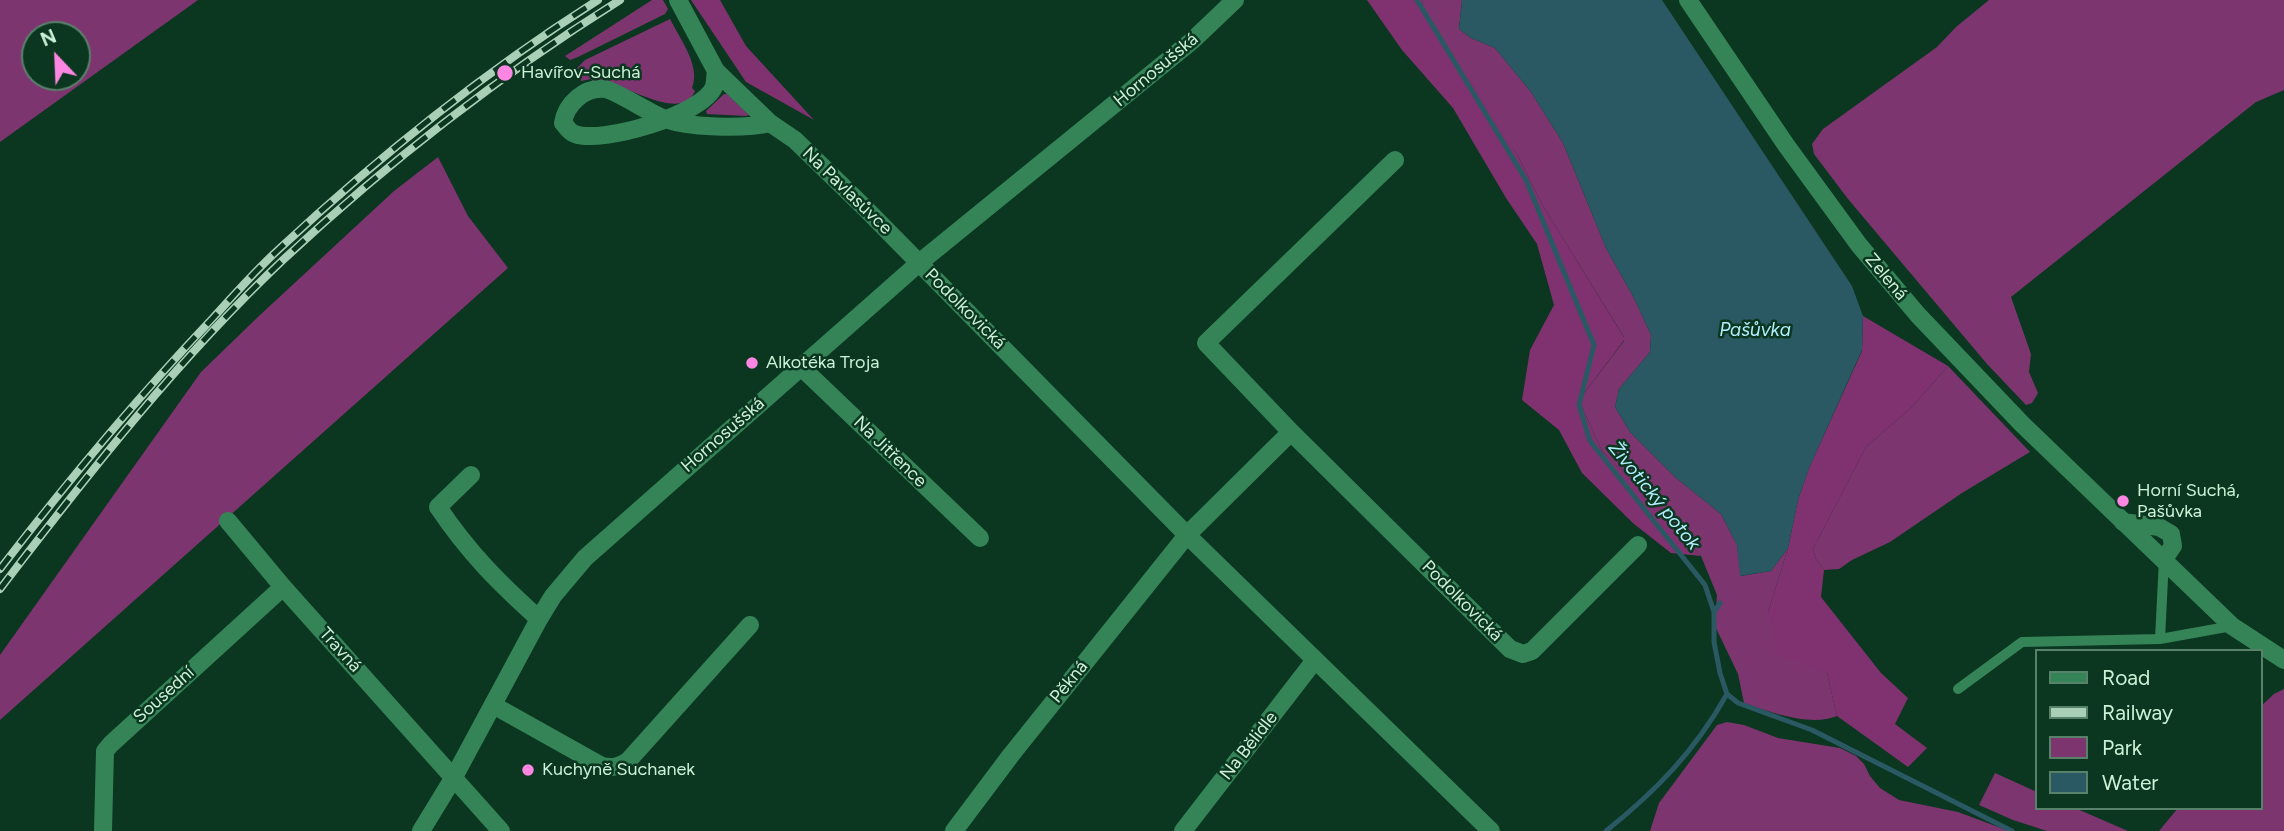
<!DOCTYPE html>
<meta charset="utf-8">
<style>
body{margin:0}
#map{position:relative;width:2284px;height:831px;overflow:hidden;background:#0b361f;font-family:Figtree,sans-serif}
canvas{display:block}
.legend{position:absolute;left:2035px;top:649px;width:228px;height:161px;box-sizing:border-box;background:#0b361f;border:2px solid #588169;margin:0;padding:9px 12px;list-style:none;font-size:21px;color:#cbf1d7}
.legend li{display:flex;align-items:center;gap:14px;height:35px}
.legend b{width:35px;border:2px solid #588169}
.north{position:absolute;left:21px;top:21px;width:70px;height:70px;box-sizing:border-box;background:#0b361f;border:2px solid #588169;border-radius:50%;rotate:337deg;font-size:19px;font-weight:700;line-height:28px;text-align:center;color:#cbf1d7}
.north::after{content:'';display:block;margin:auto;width:24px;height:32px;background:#fd86e3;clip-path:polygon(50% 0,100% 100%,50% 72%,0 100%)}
</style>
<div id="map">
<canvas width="2284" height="831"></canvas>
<ul class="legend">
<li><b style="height:9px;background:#358458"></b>Road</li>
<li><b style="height:9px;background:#a9d0b6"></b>Railway</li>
<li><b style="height:19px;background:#7d356f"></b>Park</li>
<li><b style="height:19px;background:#2a5863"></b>Water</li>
</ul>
<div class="north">N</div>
</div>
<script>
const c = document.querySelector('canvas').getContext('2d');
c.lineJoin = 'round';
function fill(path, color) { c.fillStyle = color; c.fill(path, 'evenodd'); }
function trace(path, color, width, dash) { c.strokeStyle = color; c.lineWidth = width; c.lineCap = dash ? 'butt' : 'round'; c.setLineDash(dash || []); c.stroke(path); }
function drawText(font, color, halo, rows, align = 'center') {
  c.font = font + ' Figtree,sans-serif'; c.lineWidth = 5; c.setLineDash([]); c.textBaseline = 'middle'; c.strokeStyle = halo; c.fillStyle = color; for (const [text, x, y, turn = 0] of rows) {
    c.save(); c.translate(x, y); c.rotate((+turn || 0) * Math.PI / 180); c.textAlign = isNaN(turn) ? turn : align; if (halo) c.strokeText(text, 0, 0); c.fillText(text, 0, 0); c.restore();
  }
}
const green = new Path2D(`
 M0,0h198l-198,142zM35,35h42v42h-42z
 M652,0h11l5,9 -3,5 -87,43 -8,3 -5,-4z
 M1423,0h39l-3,29 12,9 24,10 36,44 32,51 43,105 29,52 16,35 -1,17 -31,37 -4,18 15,25 45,45 46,37 16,31 4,31 30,-5 17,-23 -20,64 59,61 10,43c-27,11 -67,-4 -93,-13l-6,-29 -23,-48 2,-31 -16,-39 -42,-49 -57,-56 -23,-51 45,-59v-4l-81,-131 -26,-52 -96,-143z
 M1989,0h295v90l-28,12 -245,195 20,57 -2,18 9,21 -6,10 -6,2 -39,-41 -139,-165 -34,-45 -2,-10 11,-15 114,-82 19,-20z
 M670,19c10,20 31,47 22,69l3,3c-13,30 -60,-2 -83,-6 -5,0 -11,0 -17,0l-4,-6 -10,2 -6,-11 10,-10z
 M724,94h3l22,21 -3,1 -39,-2 -1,-3z
 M438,157l30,59 40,52 -508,452v-65l201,-283 59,-57 134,-124z
 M1948,366l82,86 -68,41 -72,49 -38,18 -13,9 -15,1 -8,-11 -3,-10 53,-102 46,-40z
 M2284,689v142h-125l19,-23h83v-102l13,-12z
 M1727,722l17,3 34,13 62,10 16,8 8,8 6,12 10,12 19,12 59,12 51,19h-359l9,-28 58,-78z
 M1995,773l42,19v16h38l53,23h-81l-34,-11 -34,-15z`);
const forest = new Path2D(`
 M691,0h29l26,46 68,74 -68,-38z
 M1367,0h56l-2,11 47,65 49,78 26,52 82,133 -46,61 23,51 57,56 42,49 -30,-3 -37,-29 -52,-51 -23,-43 -37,-30 8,-50 24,-45 -17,-61 -31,-46 -53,-90 -51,-58z
 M1863,316l85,50 -36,41 -46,40 -53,102 3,10 8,11 -3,27 60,76 27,25 -13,26 32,24 -19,19 -71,-51 -10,-43 -49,-18 -10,-43 20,-64 10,-48 11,-32 53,-117z`);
const water = new Path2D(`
 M1462,0h200l190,286 11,30 -1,34 -53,118 -11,32 -10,48 -17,23 -31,5 -3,-31 -16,-31 -46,-37 -45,-45 -15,-25 4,-18 31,-37 1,-17 -16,-35 -29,-52 -43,-105 -32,-51 -36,-44 -24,-10 -12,-9z`);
const stream = new Path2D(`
 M1417,0l109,180 68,165 -15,60 11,36 115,144 9,27v30l6,31 7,21 11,9 74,27 200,101
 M1714,612l6,-9
 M1606,831c50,-40 89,-80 121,-137`);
const lane = new Path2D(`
 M2160,639l72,-13
 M1958,689l64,-47 138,-3 4,-80`);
const street = new Path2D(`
 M678,0l38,71 54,52 25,17 70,68 322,327 304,296
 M1688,0l98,145 73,100 59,70 104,109 210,202 52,34
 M716,71c-1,5 -1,12 -2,16 -12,28 -112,57 -139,47 -6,-2 -8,-7 -12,-11 3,-19 21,-36 42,-34 11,2 45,24 58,29 23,10 83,11 107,5
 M801,367l179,171
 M1291,432l219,217 13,5 9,-3 106,-106
 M471,475l-33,32c31,46 60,75 101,112
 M228,521l55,66 218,244
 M2123,522l36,5 12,7 2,12 -9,13
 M493,705l109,61c11,2 17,1 26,-5l122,-136
 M103,831l2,-80 6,-7 172,-157
 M954,831l57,-76 176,-220 104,-103 -85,-89 189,-183
 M1183,831l132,-171`);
const secondary = new Path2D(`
 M421,831l33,-54 85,-158 14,-23 32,-38 334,-295 274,-223 42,-40`);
const rail = new Path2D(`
 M0,569c67,-87 136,-170 212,-250 21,-23 42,-47 66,-69 99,-92 206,-178 320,-250
 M0,589c88,-115 178,-230 284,-330 103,-96 216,-184 336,-259`);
const markers = [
 [505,73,9,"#fd86e3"],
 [752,363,7,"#fd86e3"],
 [2123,501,7,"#fd86e3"],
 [528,770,7,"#fd86e3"]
];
const streetNames = [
 ["Hornosušská",1156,70,-40],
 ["Na Pavlasůvce",847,191,44],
 ["Zelená",1886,277,50],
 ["Podolkovická",965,309,45],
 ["Hornosušská",723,435,-41],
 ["Na Jitřence",890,452,44],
 ["Podolkovická",1462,601,45],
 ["Travná",340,650,48],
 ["Pěkná",1069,682,-51],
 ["Sousední",164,695,-42],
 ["Na Bělidle",1249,746,-52]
];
const poiNames = [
 ["Havířov-Suchá",521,73],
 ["Alkotéka Troja",766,363],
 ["Horní Suchá,",2137,491],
 ["Pašůvka",2137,512],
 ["Kuchyně Suchanek",542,770]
];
const waterNames = [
 ["Pašůvka",1755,330],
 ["Životický potok",1654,496,51]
];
fill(green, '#7d356f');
fill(forest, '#803270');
fill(water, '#2a5863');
trace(stream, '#2a5863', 5);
trace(lane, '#358458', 10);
trace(street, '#358458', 18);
trace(secondary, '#358458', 18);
trace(rail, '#a9d0b6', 8);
trace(rail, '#0b361f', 5, [16]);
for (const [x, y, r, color] of markers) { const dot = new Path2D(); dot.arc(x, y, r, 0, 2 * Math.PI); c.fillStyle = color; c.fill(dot); trace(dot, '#0b361f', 2.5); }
drawText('18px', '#cbf1d7', '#0b361f', streetNames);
drawText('18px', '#cbf1d7', '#0b361f', poiNames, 'left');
drawText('italic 19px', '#b1eefe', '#0b361f', waterNames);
</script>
